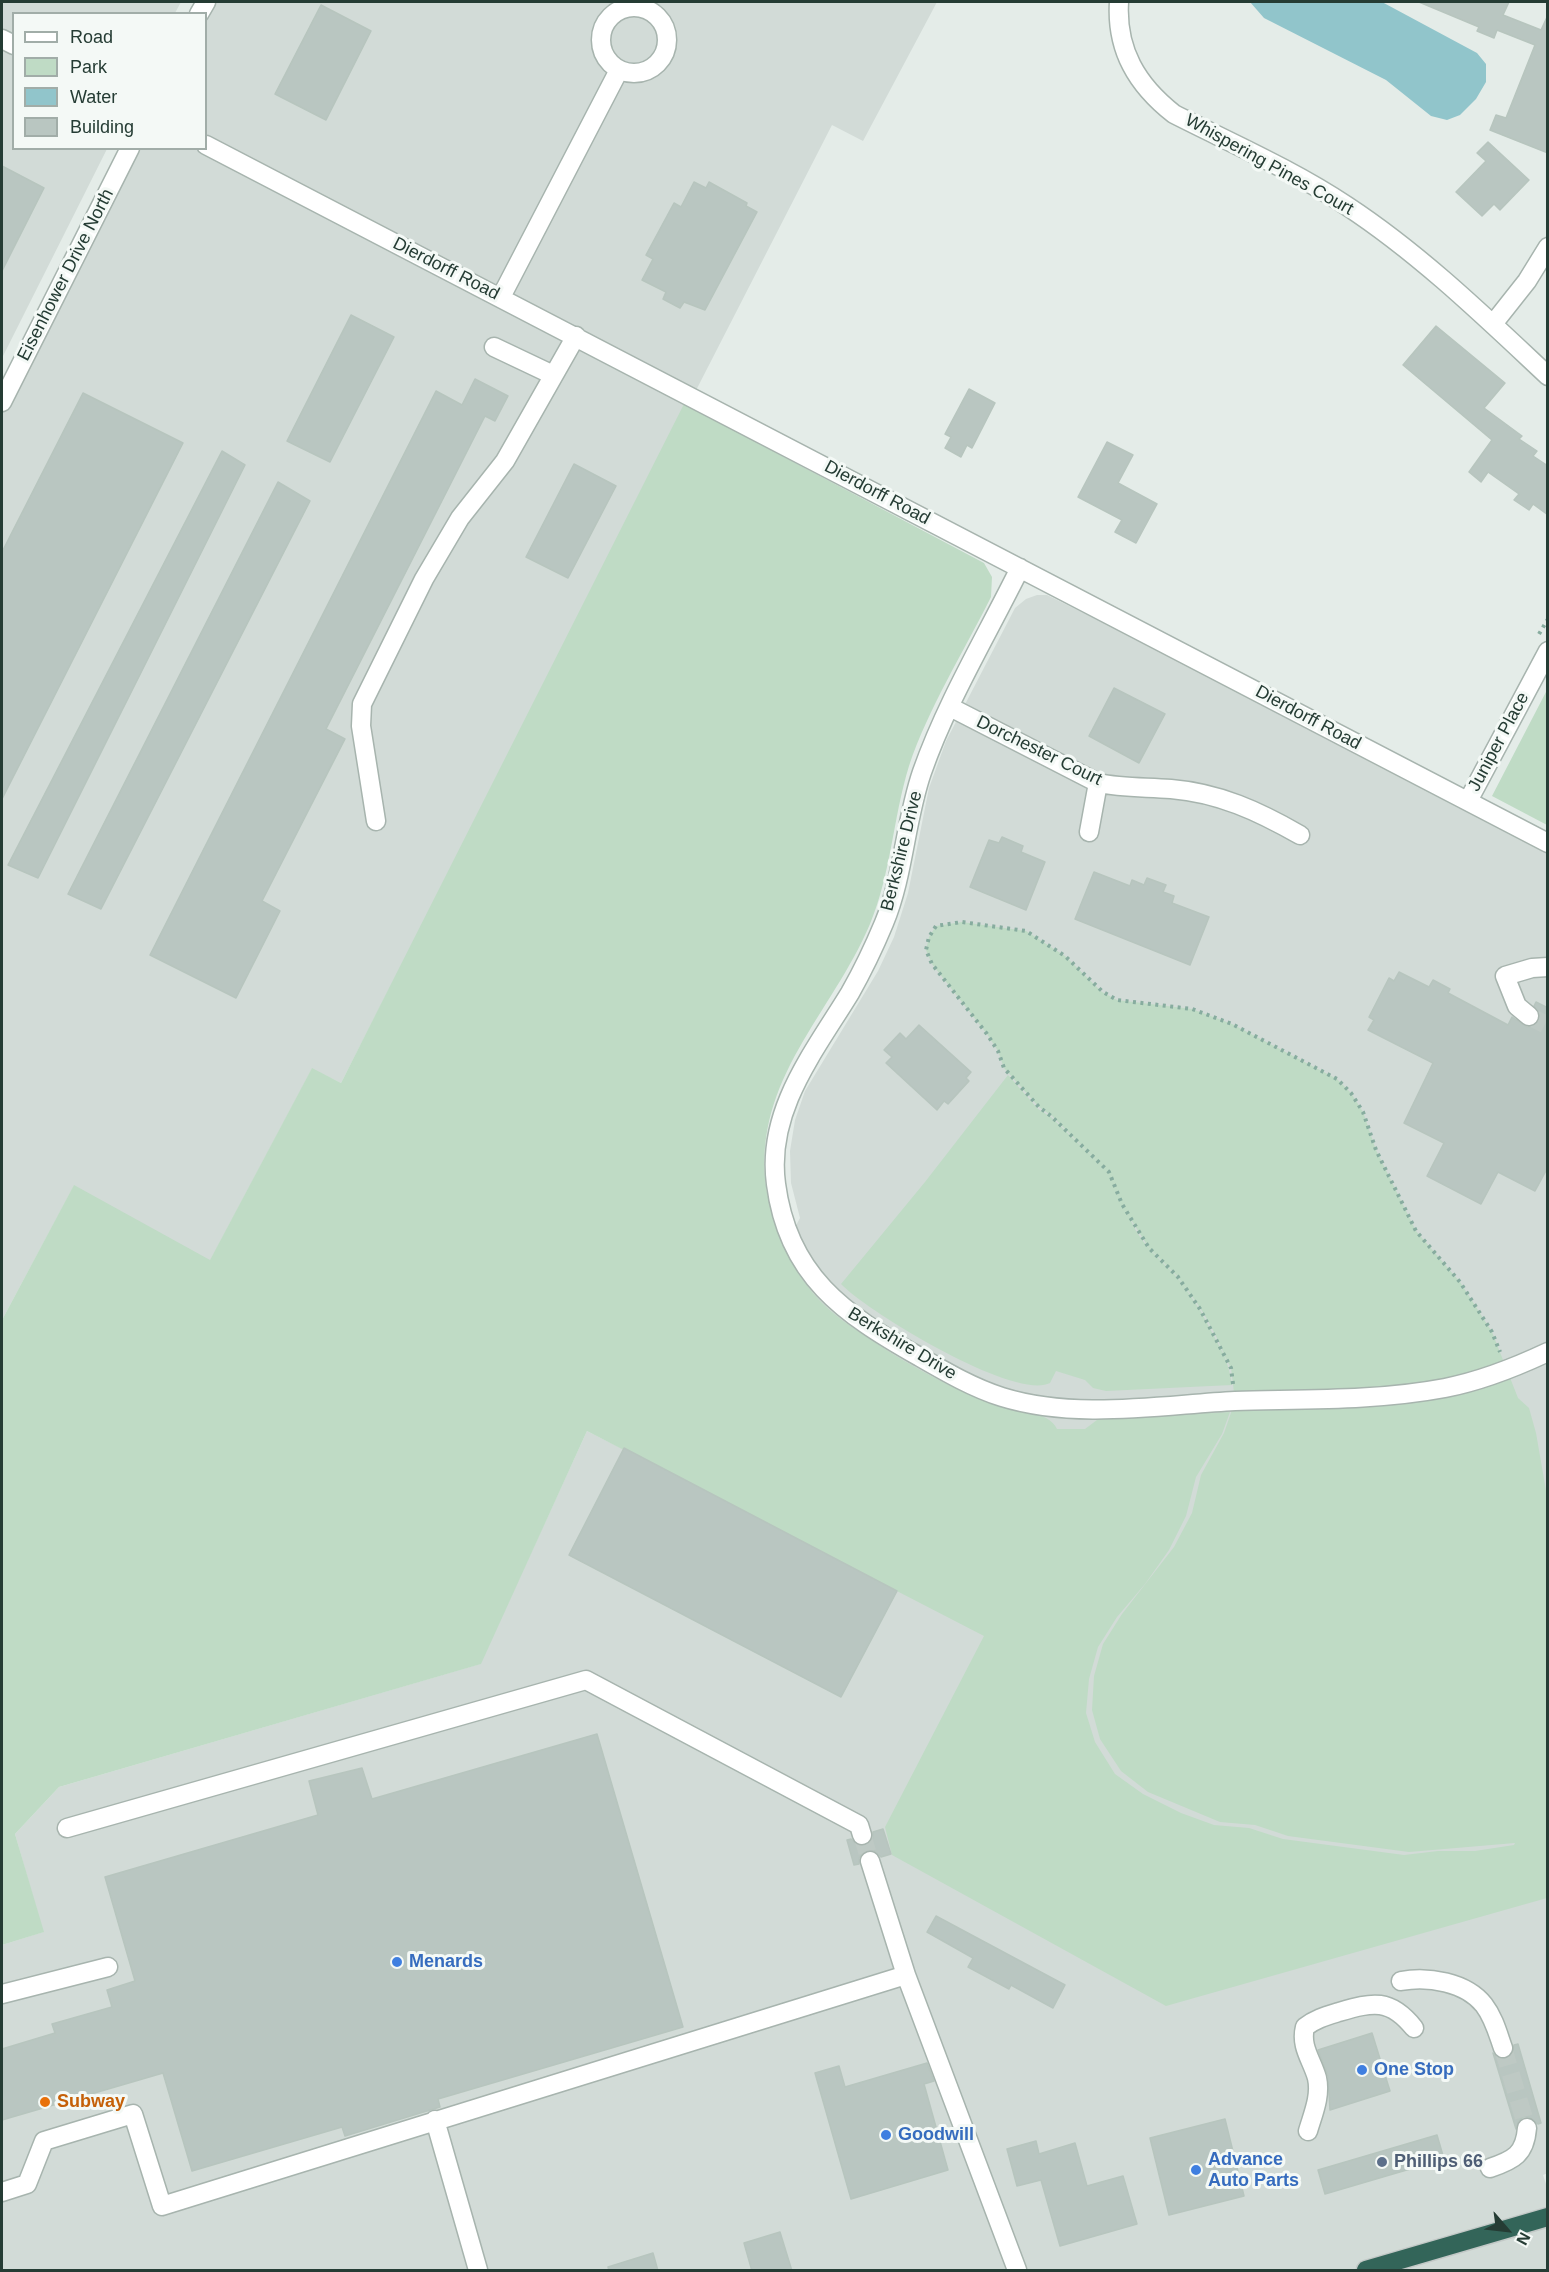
<!DOCTYPE html>
<style>
body{margin:0}
#map{position:relative;width:1549px;height:2272px;overflow:hidden;background:#e4ece8;font-family:Arial,sans-serif}
canvas{display:block}
.frame{position:absolute;inset:0;border:3px solid #253c34;pointer-events:none}
.legend{position:absolute;left:12px;top:12px;width:195px;height:138px;box-sizing:border-box;background:#f4f9f6;border:2px solid #a1ada8;margin:0;padding:8px 10px;list-style:none;font-size:18px;color:#253c34}
.legend li{display:flex;align-items:center;gap:12px;height:30px}
.legend b{width:30px;border:2px solid #a1ada8}
.north{position:absolute;left:1477px;top:2200px;width:60px;height:60px;-webkit-text-stroke:4px #f4f9f6;paint-order:stroke;rotate:118deg;font-size:16px;font-weight:700;line-height:24px;text-align:center;color:#253c34}
.north::after{content:'';display:block;margin:auto;width:21px;height:27px;background:#253c34;clip-path:polygon(50% 0,100% 100%,50% 72%,0 100%)}
</style>
<div id="map">
<canvas width="1549" height="2272"></canvas>
<div class="frame"></div>
<ul class="legend">
<li><b style="height:8px;background:#fff"></b>Road</li>
<li><b style="height:16px;background:#bfdbc5"></b>Park</li>
<li><b style="height:16px;background:#91c5cb"></b>Water</li>
<li><b style="height:16px;background:#b9c6c1"></b>Building</li>
</ul>
<div class="north">N</div>
</div>
<script>
const c = document.querySelector('canvas').getContext('2d');
c.lineJoin = 'round';
function fill(path, color) { c.fillStyle = color; c.fill(path, 'evenodd'); }
function trace(path, color, width, dash) { c.strokeStyle = color; c.lineWidth = width; c.lineCap = dash ? 'butt' : 'round'; c.setLineDash(dash || []); c.stroke(path); }
function drawText(font, color, halo, rows, align = 'center') {
  c.font = font + ' Arial,sans-serif'; c.lineWidth = 6; c.setLineDash([]); c.textBaseline = 'middle'; c.strokeStyle = halo; c.fillStyle = color; for (const [text, x, y, turn = 0] of rows) {
    c.save(); c.translate(x, y); c.rotate((+turn || 0) * Math.PI / 180); c.textAlign = isNaN(turn) ? turn : align; if (halo) c.strokeText(text, 0, 0); c.fillText(text, 0, 0); c.restore();
  }
}
const built = new Path2D(`
 M2,2h179l-6,11 -161,1v134l93,1 -105,209z
 M206,2h731l-74,139 -31,-16 -491,958 -29,-14 -102,192 -136,-75 -72,134v-918l128,-253 76,-1z
 M1037,595h10l89,44 411,214 1,1320 -5,2 4,12v83h-1545v-325l41,-13 -28,-98 44,-47 421,-123 107,-233 78,39 135,-252 -9,-35 -1,-32 5,-31 10,-29 73,-120 16,-34 14,-44 21,-105 17,-47 69,-133 11,-9z`);
const green = new Path2D(`
 M684,404l300,159 8,14 -1,20c-27,54 -63,112 -82,169 -16,52 -18,108 -39,158 -38,90 -117,155 -104,262 1,11 6,24 10,35 12,44 35,78 73,104 45,31 95,62 147,79 18,6 53,7 61,25h28l16,-12 129,-5 -8,22 -26,43 -10,39 -17,34 -24,34 -28,33 -19,30 -9,32 -3,34 9,29 20,32 28,20 38,19 33,12 35,3 34,11 121,16 34,-4h37l39,-6 1,-2 -106,9 -121,-16 -33,-11 -35,-3 -72,-30 -27,-21 -21,-32 -8,-29 2,-34 9,-32 19,-30 52,-67 18,-34 9,-38 23,-42 11,-32 -4,-33 -31,-58 -22,-33 -29,-29 -19,-30c8,23 29,40 45,57 25,28 52,72 57,110l-126,6 -13,-3 -8,-8 -29,-9 -6,12c-36,18 -182,-71 -209,-99l84,-102 83,-107 30,34 13,8 49,47 -48,-48 -13,-9 -35,-39 -6,-17 -11,-17 -55,-70 -6,-14 3,-13 7,-11 26,-4 64,9 39,25 37,36 15,8 75,9 40,15 105,55 14,14 12,19 13,38 40,81 44,51 32,50 26,66 11,10 7,25 12,69 -1,396 -381,108 -274,-151 -7,-28 99,-191 -397,-205 -106,233 -422,123 -44,47 29,98 -42,13v-625l72,-135 136,75 102,-192 29,15z
 M1547,690v135l-55,-29z`);
const water = new Path2D(`
 M1250,2h132l95,51 9,11v18l-10,17 -16,16 -13,5 -16,-4 -45,-36 -122,-62z`);
const building = new Path2D(`
 M1419,2h90l-6,13 38,15 7,-15v138l-58,-23 6,-15 10,3 29,-73 -38,-15 -3,8 -17,-7 2,-4z
 M321,5l50,26 -45,89 -51,-26z
 M1488,142l41,38 -29,30 -6,-6 -12,12 -26,-24 30,-31 -9,-8z
 M2,166l42,22 -42,83z
 M694,182l12,6 3,-6 38,21 -1,3 11,6 -52,98 -21,-8 -4,6 -17,-9 3,-7 -24,-12 11,-21 -7,-4 28,-52 7,4z
 M351,315l43,22 -64,125 -43,-21z
 M1436,326l69,57 -21,25 38,28 -3,3 18,12 -4,5 15,10v49l-15,-11 -4,6 -15,-10 5,-6 -31,-22 -7,10 -12,-10 23,-32 -89,-75z
 M475,379l33,17 -13,25 -10,-5 -159,313 19,10 -83,162 18,10 -44,87 -86,-43 286,-564 26,14z
 M969,389l26,14 -23,45 -5,-3 -6,12 -16,-9 6,-11 -6,-3z
 M83,393l100,50 -181,356v-247z
 M1107,442l26,13 -15,28 39,21 -21,39 -21,-11 7,-12 -44,-23z
 M222,451l23,14 -207,413 -30,-13z
 M574,464l42,22 -48,92 -42,-21z
 M278,482l32,19 -209,408 -33,-15z
 M1114,688l51,26 -26,49 -50,-27z
 M1002,837l21,9 -2,6 24,10 -19,48 -56,-23 19,-47 10,3z
 M1094,872l36,14 2,-6 12,5 3,-7 19,7 -3,7 11,4 -2,7 37,14 -19,48 -115,-46z
 M1399,972l30,15 4,-7 17,9 -2,4 60,32 4,-8 15,10 6,-1 7,-9 -6,-11 2,-4 12,6v159l-13,24 -37,-19 -17,32 -54,-28 17,-33 -40,-20 29,-60 -65,-33 6,-10 -5,-3 20,-39 5,3z
 M919,1025l52,47 -5,6 3,3 -21,23 -4,-3 -7,9 -51,-47 6,-6 -8,-7 16,-17 6,6z
 M624,1448l273,143 -56,106 -272,-142z
 M597,1734l86,293 -245,72 2,8 -95,29 -3,-9 -150,44 -29,-98 -161,47v-71l53,-16 -3,-9 60,-17 -5,-17 28,-9 -30,-104 213,-62 -9,-34 53,-13 10,31z
 M883,1829l8,25 -10,3 -8,-7 -7,1 -7,7v6l-5,1 -7,-25 4,-1 8,7h7l7,-8v-6z
 M936,1916l129,69 -12,23 -42,-23 -2,4 -41,-22 5,-9 -46,-26z
 M1372,2033l18,58 -60,19 -2,-34 -10,-26z
 M1518,2044l23,79 -3,1 -9,-7h-6l-5,5 -2,7 -23,-76 7,6 7,-1 5,-3 2,-10z
 M927,2063l7,18 -10,3 24,86 -97,29 -36,-126 24,-7 6,21z
 M1225,2119l19,77 -75,19 -19,-77z
 M1437,2135l7,24 -119,35 -7,-24z
 M1036,2141l3,13 36,-11 12,43 36,-10 14,48 -77,22 -19,-66 -24,6 -10,-37z
 M780,2232l12,39h-40l-8,-28z
 M653,2253l5,18h-49l-1,-4z`);
const minorTunnel = new Path2D(`
 M1529,1016l19,10
 M862,1835l8,26
 M1503,2048l24,80`);
const path = new Path2D(`
 M1539,634l9,-15
 M1233,1384l-2,-16 -31,-59 -22,-32 -29,-29 -27,-44 -13,-32 -58,-56 -12,-9 -35,-39 -6,-17 -11,-17 -55,-70 -6,-14 3,-13 7,-11 26,-4 64,9 39,25 38,36 14,8 75,9 40,15 105,55 14,14 12,19 13,38 40,81 44,51 32,50 8,20`);
const minor = new Path2D(`
 M1119,2c-3,48 18,83 55,112 57,29 119,56 173,92 73,48 137,110 201,170
 M601 40a33 33 0 1 1 66 0a33 33 0 1 1-66 0Z
 M199,14l7,-12
 M2,39l12,6
 M206,145l1342,698
 M501,297l118,-227
 M1493,324l34,-43 21,-34
 M494,347l59,28
 M2,402l128,-254
 M1020,568c-33,67 -73,133 -98,204 -17,49 -18,103 -38,151 -10,24 -21,47 -34,70 -36,59 -84,118 -74,191 12,92 68,130 142,172 26,15 55,32 84,41 74,23 158,8 233,4 70,-2 141,0 210,-13 36,-7 69,-20 103,-36
 M950,707l148,76c24,5 48,4 73,6 48,4 87,22 129,46
 M1468,801l80,-150
 M376,821l-15,-95 1,-22 62,-125 36,-61 45,-57 71,-125
 M1089,832l9,-49
 M1529,1016l-12,-10 -12,-30 27,-8 16,-1
 M67,1828l519,-148 273,145 3,10
 M870,1861l36,114
 M1401,1981c27,-5 65,1 83,24 10,13 14,29 19,43
 M2,1994l106,-27
 M435,2120l43,150
 M1308,2131c5,-17 13,-35 9,-53 -5,-18 -17,-31 -12,-51 10,-8 21,-11 34,-15 34,-10 51,-14 75,16
 M1490,2168c24,-8 35,-14 37,-40
 M2,2192l25,-8 17,-43 89,-27 29,92 744,-231 111,295`);
const highway = new Path2D(`
 M1366,2270l182,-53`);
const markers = [
 [397,1962,6,"#3f7fe0"],
 [1362,2070,6,"#3f7fe0"],
 [45,2102,6,"#e8710a"],
 [886,2135,6,"#3f7fe0"],
 [1382,2162,6,"#5c6f8a"],
 [1196,2170,6,"#3f7fe0"]
];
const streetNames = [
 ["Whispering Pines Court",1269,165,29],
 ["Dierdorff Road",446,269,27],
 ["Eisenhower Drive North",66,275,-63],
 ["Dierdorff Road",877,493,28],
 ["Dierdorff Road",1308,718,28],
 ["Juniper Place",1499,742,-62],
 ["Dorchester Court",1039,751,26],
 ["Berkshire Drive",902,851,-76],
 ["Berkshire Drive",902,1344,31]
];
const shopNames = [
 ["Menards",409,1962],
 ["One Stop",1374,2070],
 ["Goodwill",898,2135],
 ["Advance",1208,2160],
 ["Auto Parts",1208,2181]
];
const foodNames = [
 ["Subway",57,2102]
];
const serviceNames = [
 ["Phillips 66",1394,2162]
];
fill(built, '#d2dbd7');
fill(green, '#bfdbc5');
fill(water, '#91c5cb');
fill(building, '#b9c6c1');
trace(building, '#b7c5be', 1.5);
trace(minorTunnel, '#bec9c4', 18, [18, 9]);
trace(minor, '#a7b4ae', 21);
trace(highway, '#c2c8c6', 21);
trace(path, '#87ac9f', 4, [3, 4.5]);
trace(minor, '#fff', 18);
trace(highway, '#336559', 18);
for (const [x, y, r, color] of markers) { const dot = new Path2D(); dot.arc(x, y, r, 0, 2 * Math.PI); c.fillStyle = color; c.fill(dot); trace(dot, '#f4f9f6', 2); }
drawText('18px', '#253c34', '#f4f9f6', streetNames);
drawText('bold 18px', '#366cbe', '#f4f9f6', shopNames, 'left');
drawText('bold 18px', '#c56008', '#f4f9f6', foodNames, 'left');
drawText('bold 18px', '#4e5e75', '#f4f9f6', serviceNames, 'left');
</script>
